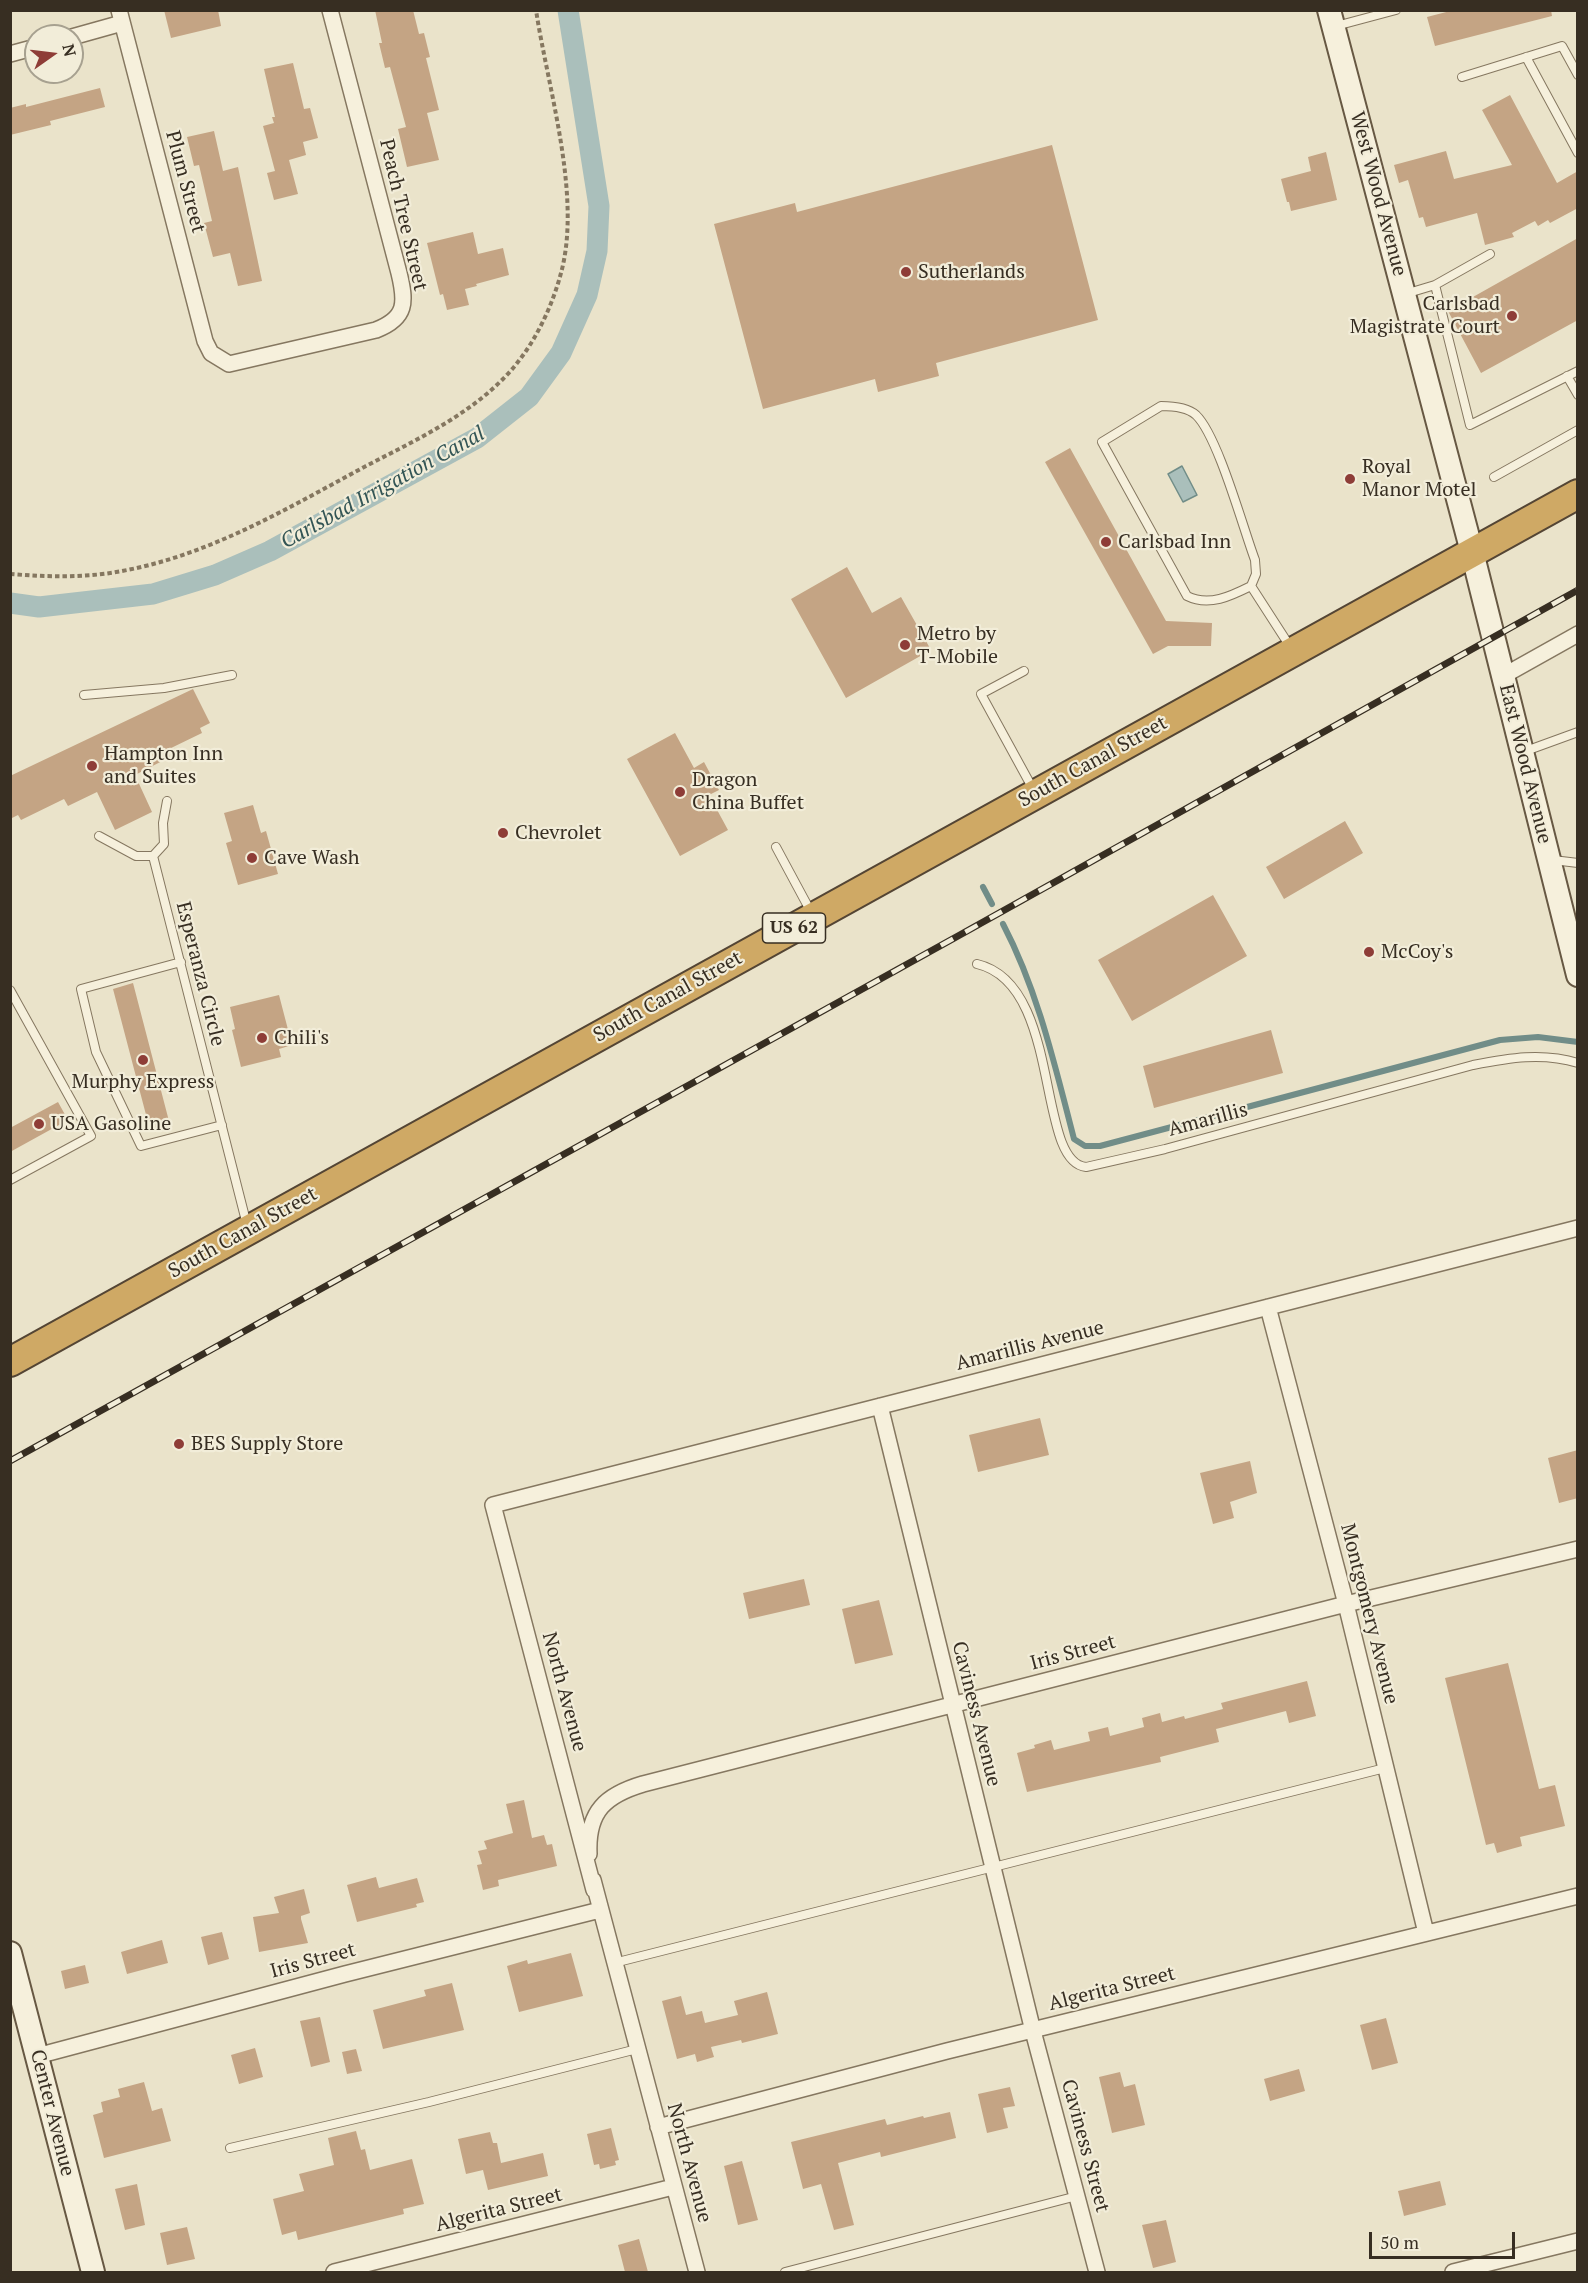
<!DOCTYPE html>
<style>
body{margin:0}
#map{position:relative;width:1588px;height:2283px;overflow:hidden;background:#eae3ca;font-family:"PT Serif",serif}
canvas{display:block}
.frame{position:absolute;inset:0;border:12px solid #372e22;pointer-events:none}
.north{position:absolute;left:24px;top:24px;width:60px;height:60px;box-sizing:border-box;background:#f2edd9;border:2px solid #a7a190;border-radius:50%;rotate:76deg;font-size:16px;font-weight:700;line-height:24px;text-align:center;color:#372e22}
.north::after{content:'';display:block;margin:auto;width:21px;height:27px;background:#8e3d37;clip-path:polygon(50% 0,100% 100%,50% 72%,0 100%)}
.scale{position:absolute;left:1369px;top:2232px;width:146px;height:27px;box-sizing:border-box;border:3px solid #372e22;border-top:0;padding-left:8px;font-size:18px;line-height:21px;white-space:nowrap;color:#372e22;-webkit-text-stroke:4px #f2edd9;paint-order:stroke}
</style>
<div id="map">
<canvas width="1588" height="2283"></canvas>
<div class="frame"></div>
<div class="north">N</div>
<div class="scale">50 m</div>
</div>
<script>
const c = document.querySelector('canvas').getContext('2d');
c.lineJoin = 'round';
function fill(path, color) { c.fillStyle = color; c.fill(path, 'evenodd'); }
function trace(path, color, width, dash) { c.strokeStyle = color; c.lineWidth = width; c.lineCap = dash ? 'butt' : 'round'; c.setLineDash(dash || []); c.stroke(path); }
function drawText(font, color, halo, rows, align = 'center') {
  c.font = font + ' "PT Serif",serif'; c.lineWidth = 4.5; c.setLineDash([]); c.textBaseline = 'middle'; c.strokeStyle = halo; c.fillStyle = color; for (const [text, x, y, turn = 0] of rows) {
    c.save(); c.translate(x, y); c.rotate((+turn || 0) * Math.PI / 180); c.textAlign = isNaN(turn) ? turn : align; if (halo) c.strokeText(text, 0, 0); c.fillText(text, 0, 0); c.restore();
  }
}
const water = new Path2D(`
 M1182,466l15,29 -14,7 -15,-28z`);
const stream = new Path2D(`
 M983,887l9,17
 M1003,924c35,67 52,142 71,215l11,7h15l400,-106 38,-3 40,5`);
const canal = new Path2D(`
 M10,603l29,4 114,-13 62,-19 55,-24 207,-113 52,-41 32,-44 26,-58 10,-44 2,-45 -31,-196`);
const building = new Path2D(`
 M164,10h54l3,16 -50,12z
 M375,10h38l6,24 5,-1 6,24 -4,1 13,52 -12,3 12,47 -32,7 -9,-38 8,-2 -16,-60 -5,1 -6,-25h3z
 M1454,10h97l1,6 -117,30 -8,-29z
 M293,63l11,46 6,-1 8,30 -15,4 3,13 -17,5 9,34 -24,6 -7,-27 8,-2 -12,-45 11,-3 -2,-6h3l-11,-48z
 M100,88l5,19 -55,14 1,4 -41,10v-27l16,-4v3z
 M1510,95l47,88 21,-12v37l-28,15 -2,-3 -10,6 -3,-5 -23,12 2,4 -29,8 -8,-32 -51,14 -3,-10 -4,1 -11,-38 -9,3 -5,-18 52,-14 8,28 58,-14 -30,-55z
 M214,131l9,40 15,-4 24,114 -24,5 -8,-33 -17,4 -9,-34 8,-2 -13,-56 -5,1 -7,-29z
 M1052,145l46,175 -162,43 3,13 -61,16 -3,-13 -112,30 -49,-185 81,-21 2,9z
 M1326,152l11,48 -46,11 -2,-9h-2l-6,-23 30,-8 -3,-14z
 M473,232l5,22 25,-6 6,27 -33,9 1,2 -12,3 4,16 -22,5 -4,-16 -3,1 -13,-52z
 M1578,238v82l-97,53 -33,-62z
 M1070,448l96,173 46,2 -1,23h-43l-15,8 -108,-192z
 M847,567l25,46 29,-16 30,53 -85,48 -55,-99z
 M193,689l17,34 -10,5 2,5 -35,17 3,7 -35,18 17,37 -37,18 -18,-38 -29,14 -4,-7 -43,21 -3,-5 -8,4v-43z
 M675,733l19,35 10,-6 15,28 -10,5 19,35 -48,26 -53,-97z
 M253,805l8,28 5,-2 12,43 -40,11 -12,-42 6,-2 -8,-28z
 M1345,821l18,32 -79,46 -18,-32z
 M1213,895l34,61 -115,65 -34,-61z
 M133,983l37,142 -20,5 -37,-141z
 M279,995l13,50 -13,4 2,8 -40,10 -9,-37 3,-1 -5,-22z
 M1271,1030l12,43 -129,35 -11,-42z
 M58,1102l10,18 -58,32v-24z
 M1040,1418l9,37 -71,17 -9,-37z
 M1578,1450v48l-19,5 -11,-45z
 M1250,1461l7,32 -27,9 4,16 -21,6 -13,-51z
 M804,1579l6,26 -61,14 -6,-26z
 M879,1600l14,55 -38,9 -13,-55z
 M1508,1663l31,126 16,-4 10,41 -45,11 2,9 -25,7 -3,-10 -8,2 -41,-167z
 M1307,1681l9,35 -27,7 -3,-12 -70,18 3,13 -59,15 1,5 -134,30 -10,-39 18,-5 -1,-3 17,-5 3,10 36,-9 -2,-9 20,-5 2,9 34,-9 -2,-9 18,-5 2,9 22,-6 1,3 38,-10 -2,-6z
 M524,1800l8,38 12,-3 3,10 5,-1 5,22 -59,14 1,6 -16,4 -6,-25 5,-1 -4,-13 9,-2 -3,-8 29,-8 -7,-29z
 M376,1877l3,11 38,-10 7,24 -8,2 1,3 -60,15 -10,-37z
 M304,1889l6,24 -9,3v3l7,24 -49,9 -6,-35 26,-4 -5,-16z
 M222,1932l7,27 -21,6 -7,-28z
 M162,1940l6,23 -41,11 -6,-22z
 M571,1953l12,43 -64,16 -12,-46 20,-6 1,4z
 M85,1965l4,18 -24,6 -4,-18z
 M452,1983l12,47 -81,19 -10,-39 53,-14 -2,-6z
 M767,1992l11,42 -36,9 -1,-3 -30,7 3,10 -17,5 -2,-8 -18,5 -15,-58 19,-5 5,19 16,-4 3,12 33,-8 -4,-14z
 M320,2017l10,45 -19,5 -11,-46z
 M1386,2018l12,45 -26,7 -12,-45z
 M255,2048l8,29 -24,7 -8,-29z
 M356,2049l6,22 -15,3 -5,-22z
 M1299,2069l6,22 -35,10 -6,-22z
 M1120,2072l4,15 11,-3 10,41 -33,8 -13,-56z
 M144,2082l8,29 10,-3 9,33 -67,17 -11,-43 10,-3 -2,-10 19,-5 -2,-8z
 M1010,2087l5,19 -12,2 5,20 -21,5 -9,-39z
 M950,2112l6,26 -75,19 -1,-5 -42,11 16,62 -20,5 -13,-46 -18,5 -12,-47 94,-23 2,6 36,-9 1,2z
 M611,2128l8,32 -4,1 1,4 -16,4 -1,-5 -5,1 -7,-31z
 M356,2131l5,19 4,-1 5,21 42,-11 12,45 -21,5 1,5 -106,26 -2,-9 -14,4 -9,-36 31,-8 -5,-17 35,-9 -6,-27z
 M490,2132l3,11h4l4,20 42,-10 5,23 -60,14 -5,-20 -17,4 -8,-35z
 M742,2161l16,59 -20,5 -14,-59z
 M1440,2181l6,24 -42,11 -6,-25z
 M137,2184l8,41 -20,5 -10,-41z
 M1166,2220l10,42 -23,6 -11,-43z
 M187,2227l8,32 -28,6 -7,-32z
 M639,2239l9,33h-23l-7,-27z`);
const path = new Path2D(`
 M10,574c38,3 76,4 112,-3 88,-16 166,-63 244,-105 48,-25 98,-48 137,-87 28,-28 48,-68 58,-106 21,-77 -13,-184 -25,-263`);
const lane = new Path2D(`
 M1336,26l60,-16
 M1526,57l52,96
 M1462,77l100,-31 16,29
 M1435,285l35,140 108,-54
 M1405,294l30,-9 55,-31
 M1567,376l11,19
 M1161,406c12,0 26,1 35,9 22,21 47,113 59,145l1,14 -5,12c-20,10 -42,21 -64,10l-85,-154z
 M1494,477l84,-47
 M1251,586l40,62
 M1024,671l-43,23 52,95
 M84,695l80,-7 68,-13
 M1523,752l55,-20
 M167,801l-4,22 1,21 -11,12 94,369
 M99,836l37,20h17
 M776,847l35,65
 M1553,860l25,3
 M181,962l-100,27 15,63 45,94 81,-21
 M977,964c86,20 58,198 109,203l79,-18 308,-84c36,-7 69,-13 105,-2
 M10,990l81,146 -81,44
 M614,1963l771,-195
 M230,2148l199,-46 208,-53
 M785,2272l292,-76`);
const street = new Path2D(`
 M119,10l86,331 6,12 18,11 147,-34c31,-12 30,-28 23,-57l-69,-263
 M72,37l50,-14
 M10,54l26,-7
 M1503,676l75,-42
 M1268,1307l78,297 80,329
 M880,1406l153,625 64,241
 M589,1854c-2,-43 17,-59 54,-70l703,-180 232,-55
 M593,1880l104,392
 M594,1890l-101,-385 1085,-277
 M37,2056l308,-82 255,-64
 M658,2127l289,-76 631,-155
 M334,2272l339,-85
 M1453,2272l125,-31`);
const secondary = new Path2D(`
 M1329,10l143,542 106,423
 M10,1953l83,319`);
const highway = new Path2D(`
 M10,1362l1568,-868`);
const rail = new Path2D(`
 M10,1461l948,-525 620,-346`);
const markers = [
 [906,272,6,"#8e3d37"],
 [1512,316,6,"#8e3d37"],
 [1350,479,6,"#8e3d37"],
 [1106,542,6,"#8e3d37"],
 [905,645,6,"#8e3d37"],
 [92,766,6,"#8e3d37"],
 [680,792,6,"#8e3d37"],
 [503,833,6,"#8e3d37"],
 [252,858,6,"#8e3d37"],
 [1369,952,6,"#8e3d37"],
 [262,1038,6,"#8e3d37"],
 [143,1060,6,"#8e3d37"],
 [39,1124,6,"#8e3d37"],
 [179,1444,6,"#8e3d37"]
];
const shields = [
 [794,928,63]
];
const shieldNames = [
 ["US 62",794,928]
];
const streetNames = [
 ["Plum Street",185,182,75],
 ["West Wood Avenue",1378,194,75],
 ["Peach Tree Street",403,215,77],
 ["South Canal Street",1093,762,-29],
 ["East Wood Avenue",1525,764,76],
 ["Esperanza Circle",200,974,76],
 ["South Canal Street",668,997,-29],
 ["Amarillis",1208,1120,-15],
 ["South Canal Street",243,1233,-29],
 ["Amarillis Avenue",1030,1346,-14],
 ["Montgomery Avenue",1369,1614,76],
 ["Iris Street",1073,1653,-15],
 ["North Avenue",564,1692,75],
 ["Caviness Avenue",976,1714,76],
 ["Iris Street",313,1961,-15],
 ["Algerita Street",1112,1989,-14],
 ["Center Avenue",52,2113,76],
 ["Caviness Street",1085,2146,75],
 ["North Avenue",689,2163,75],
 ["Algerita Street",499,2210,-14]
];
const poiNames = [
 ["Sutherlands",918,272],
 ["Carlsbad",1500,304,"right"],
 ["Magistrate Court",1500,327,"right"],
 ["Royal",1362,467],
 ["Manor Motel",1362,490],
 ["Carlsbad Inn",1118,542],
 ["Metro by",917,634],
 ["T-Mobile",917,657],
 ["Hampton Inn",104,754],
 ["and Suites",104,777],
 ["Dragon",692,780],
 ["China Buffet",692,803],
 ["Chevrolet",515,833],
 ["Cave Wash",264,858],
 ["McCoy's",1381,952],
 ["Chili's",274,1038],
 ["Murphy Express",143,1082,"center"],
 ["USA Gasoline",51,1124],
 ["BES Supply Store",191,1444]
];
const waterNames = [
 ["Carlsbad Irrigation Canal",383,488,-29]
];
fill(water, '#aabfbb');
trace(water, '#718d88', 1.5);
trace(stream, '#718d88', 6);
trace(canal, '#aabfbb', 21);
fill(building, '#c4a484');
trace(lane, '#857760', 10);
trace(street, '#857760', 18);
trace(secondary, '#675843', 26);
trace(highway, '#544534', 32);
trace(path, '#857760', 4, [4.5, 3]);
trace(lane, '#f6f0dc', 8);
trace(street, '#f6f0dc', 15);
trace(secondary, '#f6f0dc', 22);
trace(highway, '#cfa965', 28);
trace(rail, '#372e22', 7);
trace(rail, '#f2edd9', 4.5, [14]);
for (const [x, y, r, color] of markers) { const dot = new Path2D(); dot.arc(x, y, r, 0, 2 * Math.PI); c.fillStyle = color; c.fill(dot); trace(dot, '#f2edd9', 2); }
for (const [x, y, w] of shields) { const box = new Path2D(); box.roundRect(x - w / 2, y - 15, w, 30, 4.5); c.fillStyle = '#f2edd9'; c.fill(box); trace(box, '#372e22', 1.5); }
drawText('bold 18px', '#372e22', null, shieldNames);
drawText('20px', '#372e22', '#f2edd9', streetNames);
drawText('20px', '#372e22', '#f2edd9', poiNames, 'left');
drawText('italic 21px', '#355', '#f2edd9', waterNames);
</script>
